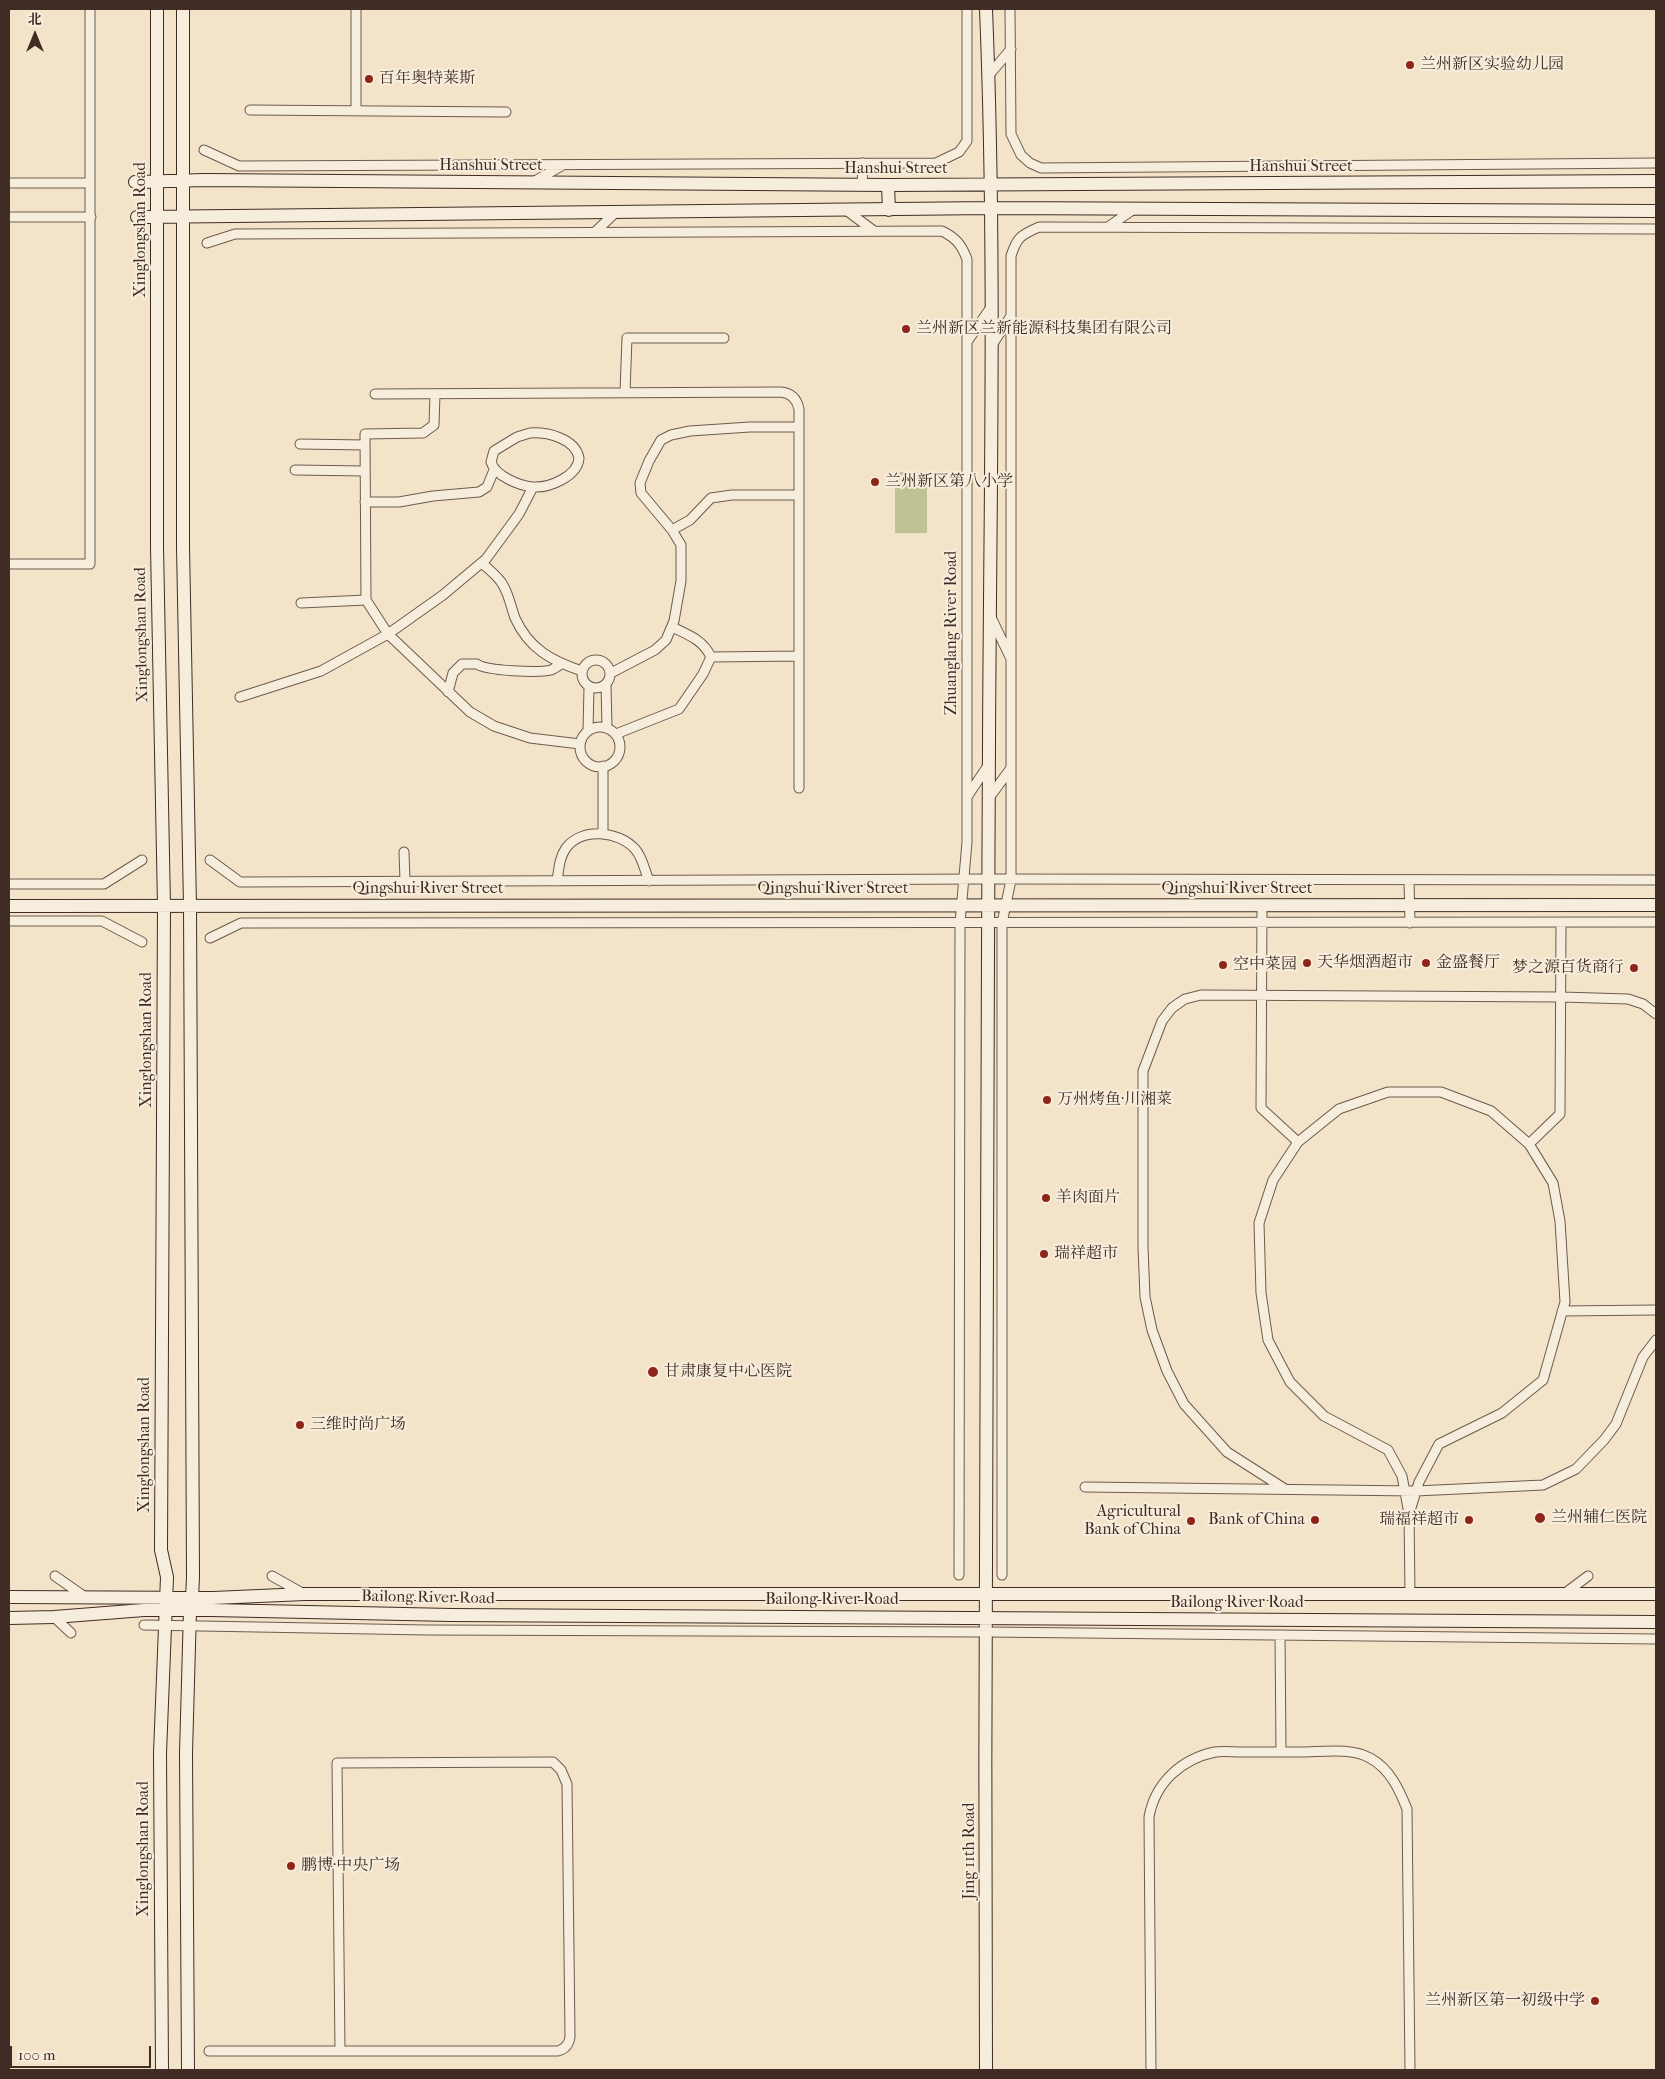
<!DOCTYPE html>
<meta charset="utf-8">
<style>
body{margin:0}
#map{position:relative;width:1665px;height:2079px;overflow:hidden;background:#f3e4c9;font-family:"IM FELL French Canon","Noto Serif SC",serif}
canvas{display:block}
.frame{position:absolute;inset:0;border:10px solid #402c25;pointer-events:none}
.north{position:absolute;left:10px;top:10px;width:50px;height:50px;-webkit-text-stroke:4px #f7eddc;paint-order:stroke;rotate:0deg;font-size:14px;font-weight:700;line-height:20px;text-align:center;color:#402c25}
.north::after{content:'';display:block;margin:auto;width:18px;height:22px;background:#402c25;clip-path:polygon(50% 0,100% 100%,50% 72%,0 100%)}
.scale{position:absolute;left:10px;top:2046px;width:141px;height:22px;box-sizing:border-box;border:2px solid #402c25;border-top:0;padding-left:6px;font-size:15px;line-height:18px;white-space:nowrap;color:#402c25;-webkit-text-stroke:4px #f7eddc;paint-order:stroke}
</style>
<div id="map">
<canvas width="1665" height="2079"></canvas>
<div class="frame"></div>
<div class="north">北</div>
<div class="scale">100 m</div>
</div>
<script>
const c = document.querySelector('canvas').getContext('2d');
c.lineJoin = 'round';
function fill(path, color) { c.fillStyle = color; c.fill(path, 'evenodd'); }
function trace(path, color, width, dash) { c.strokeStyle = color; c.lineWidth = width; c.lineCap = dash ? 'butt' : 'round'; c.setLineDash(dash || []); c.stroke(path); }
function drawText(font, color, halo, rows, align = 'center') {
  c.font = font + ' "IM FELL French Canon","Noto Serif SC",serif'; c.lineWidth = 4; c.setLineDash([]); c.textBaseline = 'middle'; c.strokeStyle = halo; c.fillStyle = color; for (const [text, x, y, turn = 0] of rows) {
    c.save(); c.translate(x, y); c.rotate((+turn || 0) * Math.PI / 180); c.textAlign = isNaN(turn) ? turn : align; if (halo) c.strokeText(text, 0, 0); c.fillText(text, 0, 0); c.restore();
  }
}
const green = new Path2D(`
 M895,472h32v61h-32z`);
const street = new Path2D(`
 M1010,9l1,125 10,21 9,8 11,5 615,-5
 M989,75l22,-26
 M250,110l256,2
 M356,110v-101
 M204,150l35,16 697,-3 23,-11 8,-11v-132
 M535,181l28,-16
 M9,183h81
 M862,185l1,-22
 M846,210l28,21
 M9,217h82
 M1108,227l26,-18
 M595,232l20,-19
 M207,243l28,-9 707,-3c14,7 19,13 25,28v583l-7,81 -1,652
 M967,342l24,-35
 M992,345l19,-29
 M625,392l2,-54h97
 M375,394l406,-2c10,1 16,7 18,17v379
 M435,394l-1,31 -11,8 -58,1 1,166 22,34 82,78 24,14 36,12 50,6
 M530,433c17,-1 45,5 49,25 -1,18 -29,30 -46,29 -13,-1 -38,-11 -42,-25l3,-11 23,-14z
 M300,444l65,1
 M295,470l70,1
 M365,502h34l34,-6 46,-4 8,-5 7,-17
 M672,530l18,-10 21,-22 21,-3h67
 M482,563c6,6 17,14 21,22 6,10 8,22 12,33 14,31 37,43 67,53
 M9,564h81v-555
 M301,603l65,-3
 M991,617l19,40
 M672,627c17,8 31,13 39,30
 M711,657l88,-1
 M582 674a14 14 0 1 1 28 0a14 14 0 1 1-28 0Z
 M611,673l44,-23 11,-10 8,-19 7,-40v-36l-9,-15 -31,-37 -1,-10 9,-22 12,-21 10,-5 19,-4 60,-4h49
 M606,685l1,43
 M448,692l5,-19 9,-9h15c9,7 62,9 74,6 3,-1 7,-4 10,-6
 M240,697l81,-26 67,-37 55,-39 43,-36 33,-45 14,-27
 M580 747a20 20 0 1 1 40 0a20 20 0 1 1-40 0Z
 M588,731l1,-44
 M616,734l63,-25 24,-35 8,-17
 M603,766v68
 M967,797l22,-33
 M989,798l22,-30
 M404,852l1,29
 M210,860l30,22 749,-3 667,1
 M1409,880l1,43
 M557,881c2,-12 2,-23 9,-33 16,-21 53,-17 69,1 7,7 10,22 14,32
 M9,884h95l38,-24
 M1262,905l-1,203 37,34
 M9,921h93l40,21
 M210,938l31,-15 1415,-1
 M1529,1144l31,-30 1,-191
 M1562,1311l94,-1
 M1085,1487l331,4 127,-6 33,-16 28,-29 12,-16 27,-67 13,-17
 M1285,1489l-58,-37 -43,-48 -17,-33 -15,-41 -7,-33 -2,-50v-176l19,-50 10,-13 7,-5 6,-4 16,-4 361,2 66,2 15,5 13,10
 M1409,1514l10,-32 20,-38 63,-31 41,-33 22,-78 -5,-81 -7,-38 -24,-39 -38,-33 -50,-19h-53l-49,17 -41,33 -25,38 -14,43 2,70 7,47 22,42 34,34 64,34 14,26 7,38 1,80
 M1002,1575v-652l9,-43v-624c6,-19 10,-21 28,-29l617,2
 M55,1576l30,21
 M272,1576l32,18
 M1564,1594l24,-18
 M54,1617l17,16
 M144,1625l283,5 559,2 670,7
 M1280,1635l1,117
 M209,2051h349c7,-2 11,-7 12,-14l-3,-253 -6,-14 -8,-8 -216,1 3,288
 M1151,2070l-2,-253c6,-34 32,-58 66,-65 8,-1 18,0 27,0 19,0 38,0 57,0 22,0 52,-5 71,6 20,11 29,31 37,51l3,261`);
const secondary = new Path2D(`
 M157,9v538l7,359 -3,644 6,27 -7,176 2,317
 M183,9v538l7,359 3,671 -1,21 -2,12 -4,143 2,317
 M986,9c10,245 4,490 3,735 -2,442 -5,884 -3,1326
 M135,182l69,-2 684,5 768,-4
 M888,185l1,25
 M137,217l854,-9 665,3
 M9,906l1647,-1
 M9,1597l204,1 92,-4h1351
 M9,1618l45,-1 90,-7h67l241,5 1204,7`);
const markers = [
 [1410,65,5,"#8f2418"],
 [369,79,5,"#8f2418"],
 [906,329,5,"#8f2418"],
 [875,482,5,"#8f2418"],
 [1307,963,5,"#8f2418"],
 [1426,963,5,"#8f2418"],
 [1223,965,5,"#8f2418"],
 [1634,968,5,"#8f2418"],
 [1047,1100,5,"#8f2418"],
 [1046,1198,5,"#8f2418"],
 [1044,1254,5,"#8f2418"],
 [653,1372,6,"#8f2418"],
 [300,1425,5,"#8f2418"],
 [1540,1518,6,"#8f2418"],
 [1315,1520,5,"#8f2418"],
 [1469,1520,5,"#8f2418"],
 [1191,1521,5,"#8f2418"],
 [291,1866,5,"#8f2418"],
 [1595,2001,5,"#8f2418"]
];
const poiNames = [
 ["兰州新区实验幼儿园",1420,65],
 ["百年奥特莱斯",379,79],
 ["兰州新区兰新能源科技集团有限公司",916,329],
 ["兰州新区第八小学",885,482],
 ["天华烟酒超市",1317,963],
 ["金盛餐厅",1436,963],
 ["空中菜园",1233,965],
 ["梦之源百货商行",1624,968,"right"],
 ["万州烤鱼·川湘菜",1057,1100],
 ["羊肉面片",1056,1198],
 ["瑞祥超市",1054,1254],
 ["甘肃康复中心医院",664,1372],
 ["三维时尚广场",310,1425],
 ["Agricultural",1181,1512,"right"],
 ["Bank of China",1181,1530,"right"],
 ["兰州辅仁医院",1551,1518],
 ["Bank of China",1305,1520,"right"],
 ["瑞福祥超市",1459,1520,"right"],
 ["鹏博·中央广场",301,1866],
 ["兰州新区第一初级中学",1585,2001,"right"]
];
const streetNames = [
 ["Hanshui Street",491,166],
 ["Hanshui Street",1301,167],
 ["Hanshui Street",896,169],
 ["Xinglongshan Road",141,230,-90],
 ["Zhuanglang River Road",952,633,-90],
 ["Xinglongshan Road",142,635,-91],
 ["Qingshui River Street",428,889],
 ["Qingshui River Street",833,889],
 ["Qingshui River Street",1237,889],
 ["Xinglongshan Road",147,1040,-90],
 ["Xinglongshan Road",145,1445,-90],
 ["Bailong River Road",428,1598,1],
 ["Bailong River Road",832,1600],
 ["Bailong River Road",1237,1603],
 ["Xinglongshan Road",144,1849,-90],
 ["Jing 11th Road",970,1851,-90]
];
fill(green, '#bfc394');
trace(street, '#6d5a4e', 11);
trace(secondary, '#402c25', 14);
trace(street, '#f7eddc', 9);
trace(secondary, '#f7eddc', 12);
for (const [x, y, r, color] of markers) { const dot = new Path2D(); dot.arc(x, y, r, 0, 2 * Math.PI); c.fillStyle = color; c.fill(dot); trace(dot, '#f7eddc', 2); }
drawText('16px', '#402c25', '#f7eddc', poiNames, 'left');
drawText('16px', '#402c25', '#f7eddc', streetNames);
</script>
